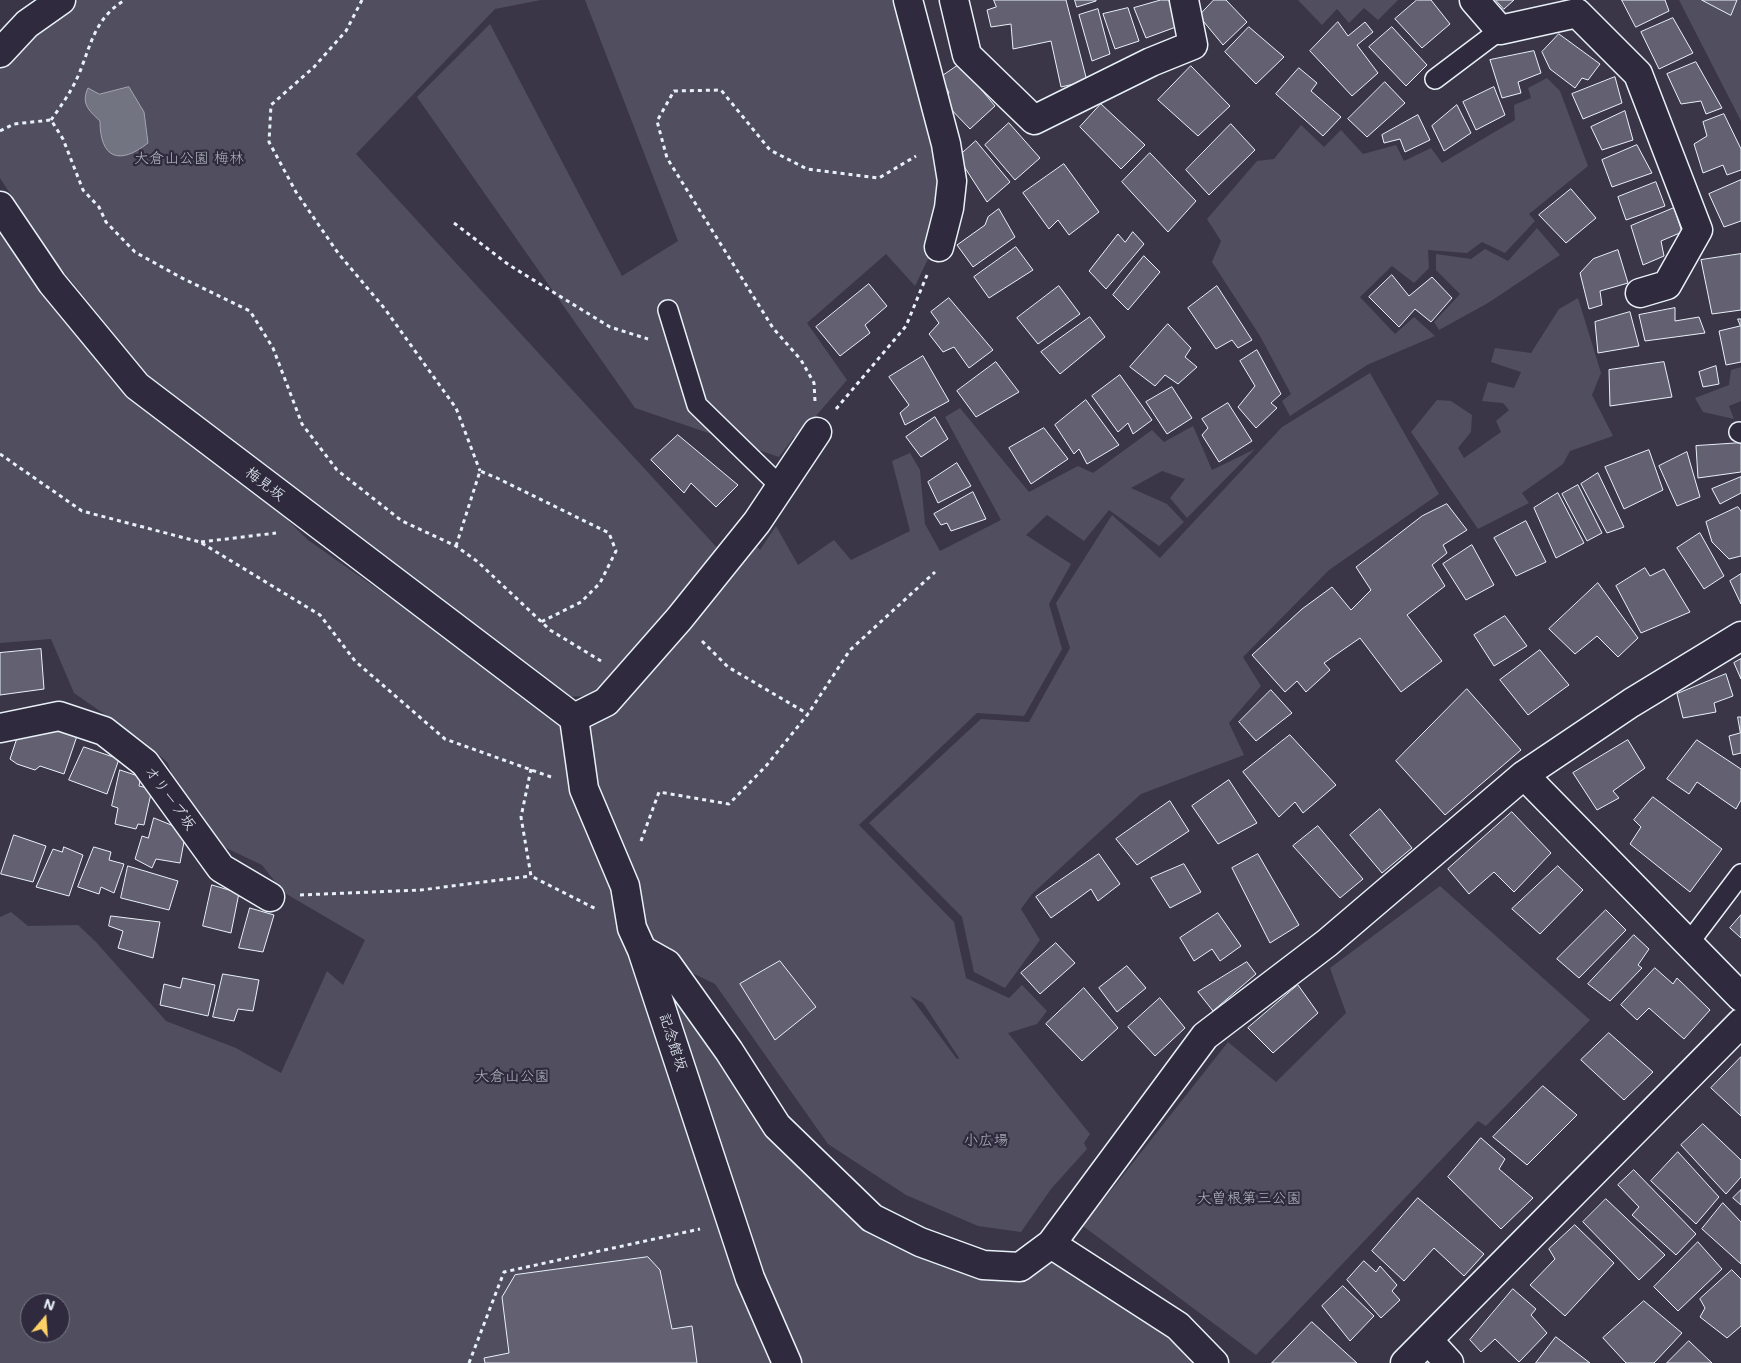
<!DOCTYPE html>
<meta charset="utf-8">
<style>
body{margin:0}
#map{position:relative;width:1741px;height:1363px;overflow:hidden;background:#3a3648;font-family:Mali,sans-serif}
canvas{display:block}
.north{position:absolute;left:20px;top:1293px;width:50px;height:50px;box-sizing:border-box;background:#2f2a3d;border:1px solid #797a88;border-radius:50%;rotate:18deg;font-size:14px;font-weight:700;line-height:20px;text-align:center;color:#e8f1f8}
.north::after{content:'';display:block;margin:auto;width:18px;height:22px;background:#ffd166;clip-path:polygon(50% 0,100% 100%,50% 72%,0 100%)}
</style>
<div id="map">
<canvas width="1741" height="1363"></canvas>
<div class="north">N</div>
</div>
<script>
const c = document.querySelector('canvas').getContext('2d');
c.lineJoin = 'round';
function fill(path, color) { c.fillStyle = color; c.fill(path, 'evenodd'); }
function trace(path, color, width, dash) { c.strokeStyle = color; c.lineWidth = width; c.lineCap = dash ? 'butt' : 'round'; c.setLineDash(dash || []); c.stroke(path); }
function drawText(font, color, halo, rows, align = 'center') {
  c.font = font + ' Mali,"Klee One",sans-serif'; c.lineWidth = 4.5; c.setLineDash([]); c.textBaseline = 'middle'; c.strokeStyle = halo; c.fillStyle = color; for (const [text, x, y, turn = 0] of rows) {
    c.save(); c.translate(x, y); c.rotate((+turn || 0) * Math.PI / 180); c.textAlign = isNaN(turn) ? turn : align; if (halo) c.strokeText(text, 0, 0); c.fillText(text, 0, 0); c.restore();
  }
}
const green = new Path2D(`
 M78,0h463l-46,9 -139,145 364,397 -115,144 -40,2 -410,-313 -105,-129 -50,-77v-110l32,-34z
 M585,0h315l44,185 -5,51 -24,50 -29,-32 -79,69 40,57 -51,59 -2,-2 -15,20 -144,-49 -218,-311 73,-73 132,252 56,-35z
 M1298,0h100l-20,20 -14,-12 -15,15 -12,-14 -15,16z
 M1679,0h62v121z
 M1547,78l13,13 28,75 -59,48 6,7 -30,32 -23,-11 -15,11 -39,-3 1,18 -15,15 -22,-17 -32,31 35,37 19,-17 21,19 -68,29 -77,51 -8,-15 9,-7 -31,-58 -48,-74 9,-21 -14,-22 50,-58 17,-2 27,-34 23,22 17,-17 22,24 33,-9 8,16 27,-13 11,15 73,-43 -1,-15 17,-7 -3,-10z
 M1537,228l23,27 -72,48 -49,27 -5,-8 26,-28 -24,-24v-16l35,5 14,-10 23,12z
 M0,229l54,61 254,250 261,184 185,-181 6,7 16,-24 22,39 36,-25 17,20 59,-29 -18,-70 18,-8 10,17 5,54 15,27 61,-31 -56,-103 15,-9 69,84 49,-26 15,7 59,-43 12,12 29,-16 19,44 43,-21 -68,69 -17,-20 15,-19 -23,-8 -31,17 36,16 17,18 -25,24 -50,-36 -25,31 -37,-26 -21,20 45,29 -22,40 13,45 -38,67 -47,-3 -118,112 95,97 12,56 43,20 13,-13 25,26 -10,13 -29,9 82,101 -6,9 3,6 -36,40 -30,43 -43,-6 -72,-31 -78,-51 -113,-160 -25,-12 -3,30 68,101 121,106 74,40 70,10 19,-18 133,94 26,28h-1198v-446l11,-5 17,14 50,-1 18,17 70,79 70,27 45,25 46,-102 16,14 22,-45 -82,-48 -21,-27 -53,-25 -30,-44 -11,-33 -25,-22 -69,-48 -23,-54 -51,4zM910,996l13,7 36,55 -2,1zM30,1303h30v30h-30z
 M1578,298l23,75 -9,22 21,41 -43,15 -7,13 -41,29 7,10 -51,26 -67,-97 26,-32 14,1 21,14 -1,17 -13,16 6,10 37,-26 -5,-11 13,-11 -6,-7 -21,-2 6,-19 26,6 7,-16 -30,-10 4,-14 36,5 28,-44z
 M1741,367v34l-12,5 5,13 -31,-7 -8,-14 34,-13 2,-15z
 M1370,373l69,121 -110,76 -86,87 18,29 -32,37 15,32 -103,39 -109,100 -11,15 19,31 -35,48 -31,-16 -12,-55 -93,-94 112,-104 48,3 41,-74 -14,-45 56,-88 48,43 122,-131z
 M1440,886l150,134 -104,106 -8,-5 -222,234 -173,-129 145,-184 48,40 70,-69 -16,-45z`);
const water = new Path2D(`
 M129,87l15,25 4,31c-29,23 -48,15 -48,-22 -12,-11 -19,-18 -12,-33l11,6z`);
const building = new Path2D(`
 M994,0h72l21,81 -26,6 -10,-46 -38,8 -2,-25 -20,3 -4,-17 9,-3z
 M1075,0h21v1l-19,6z
 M1161,0h8l7,27 -30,11 -12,-30z
 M1214,0h12l21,22 -24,23 -24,-29z
 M1417,0h14l19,24 -28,24 -27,-29z
 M1496,0h18l-10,9z
 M1622,0h43l4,11 -33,16z
 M1702,0h35l-6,15z
 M1128,8l11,33 -24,8 -12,-35z
 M1098,9l12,45 -18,7 -13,-46z
 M1673,18l20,35 -34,16 -18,-37z
 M1338,22l10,14 17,-14 8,10 -16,13 21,28 -26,23 -42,-45z
 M1249,27l35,30 -28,27 -31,-32z
 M1392,27l35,38 -21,21 -37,-39z
 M1559,34l41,30 -12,16 -6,-2 -7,10 -25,-19 -8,-17z
 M1534,51l7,22 -23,9 3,11 -19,5 -12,-38z
 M1696,62l26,46 -16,6 -5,-13 -20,3 -14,-30z
 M960,64l35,42 -25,23 -28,-29 7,-7 -8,-16z
 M1191,66l39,40 -32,30 -40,-36z
 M1299,68l18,15 -6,8 30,26 -18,19 -47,-42z
 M1615,77l7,26 -39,16 -11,-25z
 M1385,82l20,21 -38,34 -19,-18z
 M1494,87l11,28 -29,15 -13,-28z
 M1101,104l44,41 -24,24 -41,-42z
 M1457,105l14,28 -27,18 -12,-25z
 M1625,111l8,29 -31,10 -11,-23z
 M1724,114l17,35v21l-14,5 -4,-10 -20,8 -9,-29 13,-8 -4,-14z
 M1418,115l12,25 -25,12 -5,-13 -16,4 -2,-8z
 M1009,123l31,35 -25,22 -30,-35z
 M1231,124l24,26 -46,45 -23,-25z
 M976,141l34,41 -23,20 -29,-45z
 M1637,145l15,28 -40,14 -10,-27z
 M1150,153l46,48 -28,31 -46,-50z
 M1064,164l35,48 -30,23 -11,-15 -9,9 -26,-36z
 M1741,180v41l-17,6 -15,-33z
 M1656,182l9,24 -39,14 -8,-23z
 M1571,189l25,29 -30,25 -27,-28z
 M1674,208l8,24 -21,9 3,15 -21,9 -12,-39z
 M999,209l16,28 -42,30 -16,-22 28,-20 3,-8z
 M1133,232l11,12 -38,45 -17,-18 29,-37 7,8z
 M1016,247l17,23 -44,28 -15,-21z
 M1618,250l10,33 -28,8 2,14 -13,4 -9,-36 13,-14z
 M1741,254v56l-29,4 -11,-54z
 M1144,256l16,16 -32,38 -15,-15z
 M1392,275l17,21 23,-19 20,21 -21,24 -16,-13 -16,18 -30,-30z
 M869,284l18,22 -22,19 5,8 -30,23 -24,-29z
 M1059,286l21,28 -42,30 -21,-26z
 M1217,286l35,54 -14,8 -6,-8 -16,9 -28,-41z
 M949,298l44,52 -24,18 -15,-21 -11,5 -14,-18 10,-11 -8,-11z
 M1675,308v13l24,-4 6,16 -60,8 -6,-26z
 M1630,312l9,34 -41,7 -3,-31z
 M1090,317l15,20 -45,37 -19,-22z
 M1738,319h3v43l-15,3 -7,-34 21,-5z
 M1168,324l23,24 -6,9 12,10 -19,17 -13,-9 -10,11 -25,-19z
 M1257,350l24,44 -10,9 6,5 -21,20 -18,-21 17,-21 -15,-25z
 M923,356l26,45 -44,24 -5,-12 9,-8 -20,-28z
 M996,362l23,30 -43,25 -19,-26z
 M1664,362l8,35 -62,9 -1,-36z
 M1716,366l3,18 -16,3 -4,-15z
 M1120,375l32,45 -19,14 -5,-11 -10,9 -26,-36z
 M1172,387l20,31 -25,16 -21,-32z
 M1086,400l33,45 -32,19 -8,-15 -5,5 -19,-29z
 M1228,403l24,38 -33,21 -17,-27 6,-7 -6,-9z
 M935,417l13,22 -27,18 -15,-20z
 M1044,428l24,31 -37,25 -22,-36z
 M678,435l60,50 -22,22 -25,-24 -7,10 -33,-33z
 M1741,443v29l-43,6 -2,-32z
 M1649,450l14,40 -39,19 -19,-42z
 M1687,452l13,45 -23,9 -18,-40z
 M957,463l14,23 -33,17 -10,-21z
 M1598,473l26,54 -17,6 -26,-49z
 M1741,477v16l-21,11 -8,-15z
 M1578,485l24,48 -15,8 -25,-47z
 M973,492l13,27 -35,12 -4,-8 -6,2 -7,-11z
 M1558,493l26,50 -28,15 -22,-50z
 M1447,504l20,26 -24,15 4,8 -15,12 13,21 -38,29 35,46 -41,31 -41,-54 -36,25 6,7 -24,22 -9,-11 -12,11 -33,-37 50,-46 30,-22 19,23 20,-20 -15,-23 66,-51z
 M1738,507l3,4v45l-12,3 -17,-17 -6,-20z
 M1526,521l20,41 -30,14 -22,-38z
 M1700,533l24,43 -20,13 -27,-41z
 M1472,545l22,40 -28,15 -23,-36z
 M1645,568l5,8 14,-7 26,43 -49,21 -25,-47z
 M1741,574v30l-11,-23z
 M1598,583l40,55 -20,19 -21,-21 -22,18 -26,-25z
 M1505,616l22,30 -33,20 -20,-31z
 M41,649l3,40 -44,6v-42z
 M1540,650l29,35 -41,30 -28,-35z
 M1741,659v20l-7,-16z
 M1726,674l7,22 -19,7 2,9 -33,6 -6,-24z
 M1467,689l54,61 -76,65 -49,-54z
 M1271,690l21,23 -36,28 -17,-19z
 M1738,717h3v36l-8,2 -4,-19 11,-3z
 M44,727l33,9 -13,38 -24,-8 -5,4 -18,-6 -7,-5 9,-27z
 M1290,735l46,50 -33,28 -8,-11 -16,15 -36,-45z
 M1628,740l17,28 -32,23 6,7 -22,12 -24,-37z
 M1697,740l44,29v31l-5,9 -39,-27 -8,12 -22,-15z
 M84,747l35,12 -12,35 -38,-14z
 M120,770l21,7 -2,9 13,3 -8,36 -6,-1 -2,5 -21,-5 3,-16 -6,-2z
 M1229,780l28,43 -39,21 -26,-38z
 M1653,797l69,52 -32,43 -60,-48 11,-17 -7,-7z
 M1170,801l19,30 -52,34 -21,-26z
 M1380,809l32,39 -30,25 -32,-38z
 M1512,812l39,41 -37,39 -20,-20 -25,22 -21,-25z
 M154,818l32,13 -6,32 -24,-4 -4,9 -17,-9 7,-23 6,2z
 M1318,826l45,53 -23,19 -47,-52z
 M14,835l32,11 -13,36 -32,-8z
 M64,847l19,8 -14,41 -33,-9 17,-38 9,3z
 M94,847l17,5 -2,8 15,4 -10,29 -13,-6 -2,7 -21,-7z
 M1099,854l21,30 -22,17 -7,-12 -40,29 -15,-21z
 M1258,854l41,71 -29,18 -38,-75z
 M1184,864l17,28 -31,16 -19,-30z
 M128,866l50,15 -9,29 -48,-12z
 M1558,866l25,24 -43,44 -28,-25z
 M212,885l27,8 -8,40 -28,-7z
 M250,908l24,7 -11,37 -24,-4z
 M1606,910l20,20 -47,48 -22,-19z
 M1218,913l23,33 -21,15 -8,-12 -18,12 -14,-23z
 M1741,915v23l-11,-10z
 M111,916l49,6 -7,36 -35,-10 5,-17 -14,-5z
 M1634,935l15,14 -11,16 4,3 -32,33 -22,-17z
 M1056,943l19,20 -35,31 -19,-21z
 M780,961l36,46 -41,33 -35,-56z
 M1247,962l9,12 -43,37 -15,-19z
 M1127,966l19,22 -29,24 -18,-24z
 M1655,968l18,16 4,-6 33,32 -26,29 -35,-31 -12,12 -16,-15z
 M223,974l36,6 -6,31 -15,-2 -4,12 -21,-4z
 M183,978l32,7 -7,31 -48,-11 4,-21 16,4z
 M1298,985l20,28 -45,40 -25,-25z
 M1084,988l34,40 -36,33 -36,-37z
 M1160,998l25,30 -30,28 -27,-29z
 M1609,1033l44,39 -29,28 -43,-40z
 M1741,1057v59l-30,-28z
 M1543,1086l34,29 -50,50 -34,-28z
 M1703,1124l38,36v17l-15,17 -45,-49z
 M1481,1138l24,21 -6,10 34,29 -32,31 -53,-52z
 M1678,1152l41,45 -23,27 -45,-43z
 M1634,1170l62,64 -20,21 -44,-40 7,-8 -21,-22z
 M1741,1190v15l-8,-7z
 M1418,1198l66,56 -20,22 -30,-28 -30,33 -32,-30z
 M1606,1199l59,56 -26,25 -56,-58z
 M1723,1203l18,19v42l-39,-35z
 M1575,1225l39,38 -49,53 -35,-31 25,-26 -6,-10z
 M1698,1242l24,27 -44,42 -24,-24z
 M648,1257l12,13 12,59 20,-3 5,37h-212l-1,-5 25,-5 -7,-56 13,-22z
 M1364,1261l12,11 4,-6 17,19 -5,6 8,9 -19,18 -34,-38z
 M1732,1270l9,9v47l-14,12 -27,-21 5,-9 -5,-9z
 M1343,1286l31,30 -24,25 -28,-35z
 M1513,1289l23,20 -5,6 16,18 -28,29 -24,-23 -14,13 -11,-12z
 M1644,1301l38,32 -28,30h-28l-23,-25z
 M1312,1322l45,41h-85z
 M1556,1337l34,26h-54z
 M1689,1341l23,22h-45z`);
const path = new Path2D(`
 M362,0l-16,31 -32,36 -43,38 -2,37 27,50 42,61 47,56 71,99 24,63
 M51,120c7,-10 15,-21 21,-32 18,-31 17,-67 53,-88
 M0,131l14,-7 37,-4 12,19 20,51 16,17 7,15 29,30 45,25 70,34 23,37 29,76 35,46 65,51 54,25 22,16 72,68 51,31
 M454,223l55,42 101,62 38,12
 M815,401l-1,-18 -13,-23 -28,-32 -106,-170 -10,-37 17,-30 47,-1 49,60 37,19 72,9 37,-22
 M836,409l70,-83 21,-51
 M0,454l82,57 118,31 120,73 35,46 90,78 106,38
 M201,542l75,-9
 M456,546l24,-75 17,7 112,55 7,18 -16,32 -19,19 -40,20
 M702,641l26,26 80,47
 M531,769l-10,48 10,59 65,33
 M641,841l18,-49 70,12 37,-38 42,-52 42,-64 85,-78
 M300,895l121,-5 110,-14
 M469,1363l35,-91 196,-43`);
const service = new Path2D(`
 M1435,79l65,-49
 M668,310l29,95 83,81
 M1739,432l2,1
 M1688,944l53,-70`);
const minor = new Path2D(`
 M908,0l38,144 6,37 -3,27 -10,39
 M954,0l13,55 67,65 117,-58 42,-17 -9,-45
 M1474,0l26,30 77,-17 61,61 60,156 -31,55 -27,8
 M0,53l27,-29 34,-24
 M0,206l52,77 85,103 437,332
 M574,718l10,71 41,97 7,42 10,22 108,328 37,85
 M574,718l32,-16 73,-83 78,-97 60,-90
 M0,728l59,-12 45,15 41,32 76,105 49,29
 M1524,775l217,222
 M642,950l25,14 62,87 48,75 95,92 48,24 63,23 37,2 31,-23 154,-208 122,-93 197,-168 107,-72 110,-67
 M1051,1244l127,82 36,37
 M1428,1340l21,23
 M1405,1363l336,-340`);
const parkNames = [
 ["大倉山公園 梅林",189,158],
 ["大倉山公園",512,1076],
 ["小広場",986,1140],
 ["大曽根第三公園",1249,1198]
];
const streetNames = [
 ["梅見坂",265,484,37],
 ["オリーブ坂",170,798,54],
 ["記念館坂",673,1042,72]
];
fill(green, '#504e5f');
fill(water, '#737482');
trace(water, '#a2a6b1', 1);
fill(building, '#636171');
trace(building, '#e8f1f8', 1);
trace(service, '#e8f1f8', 22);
trace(minor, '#e8f1f8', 31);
trace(path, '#e8f1f8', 3, [4, 4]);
trace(service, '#2f2a3d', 19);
trace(minor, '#2f2a3d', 28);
drawText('15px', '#b3b8c2', '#2f2a3d', parkNames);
drawText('15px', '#e8f1f8', '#2f2a3d', streetNames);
</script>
